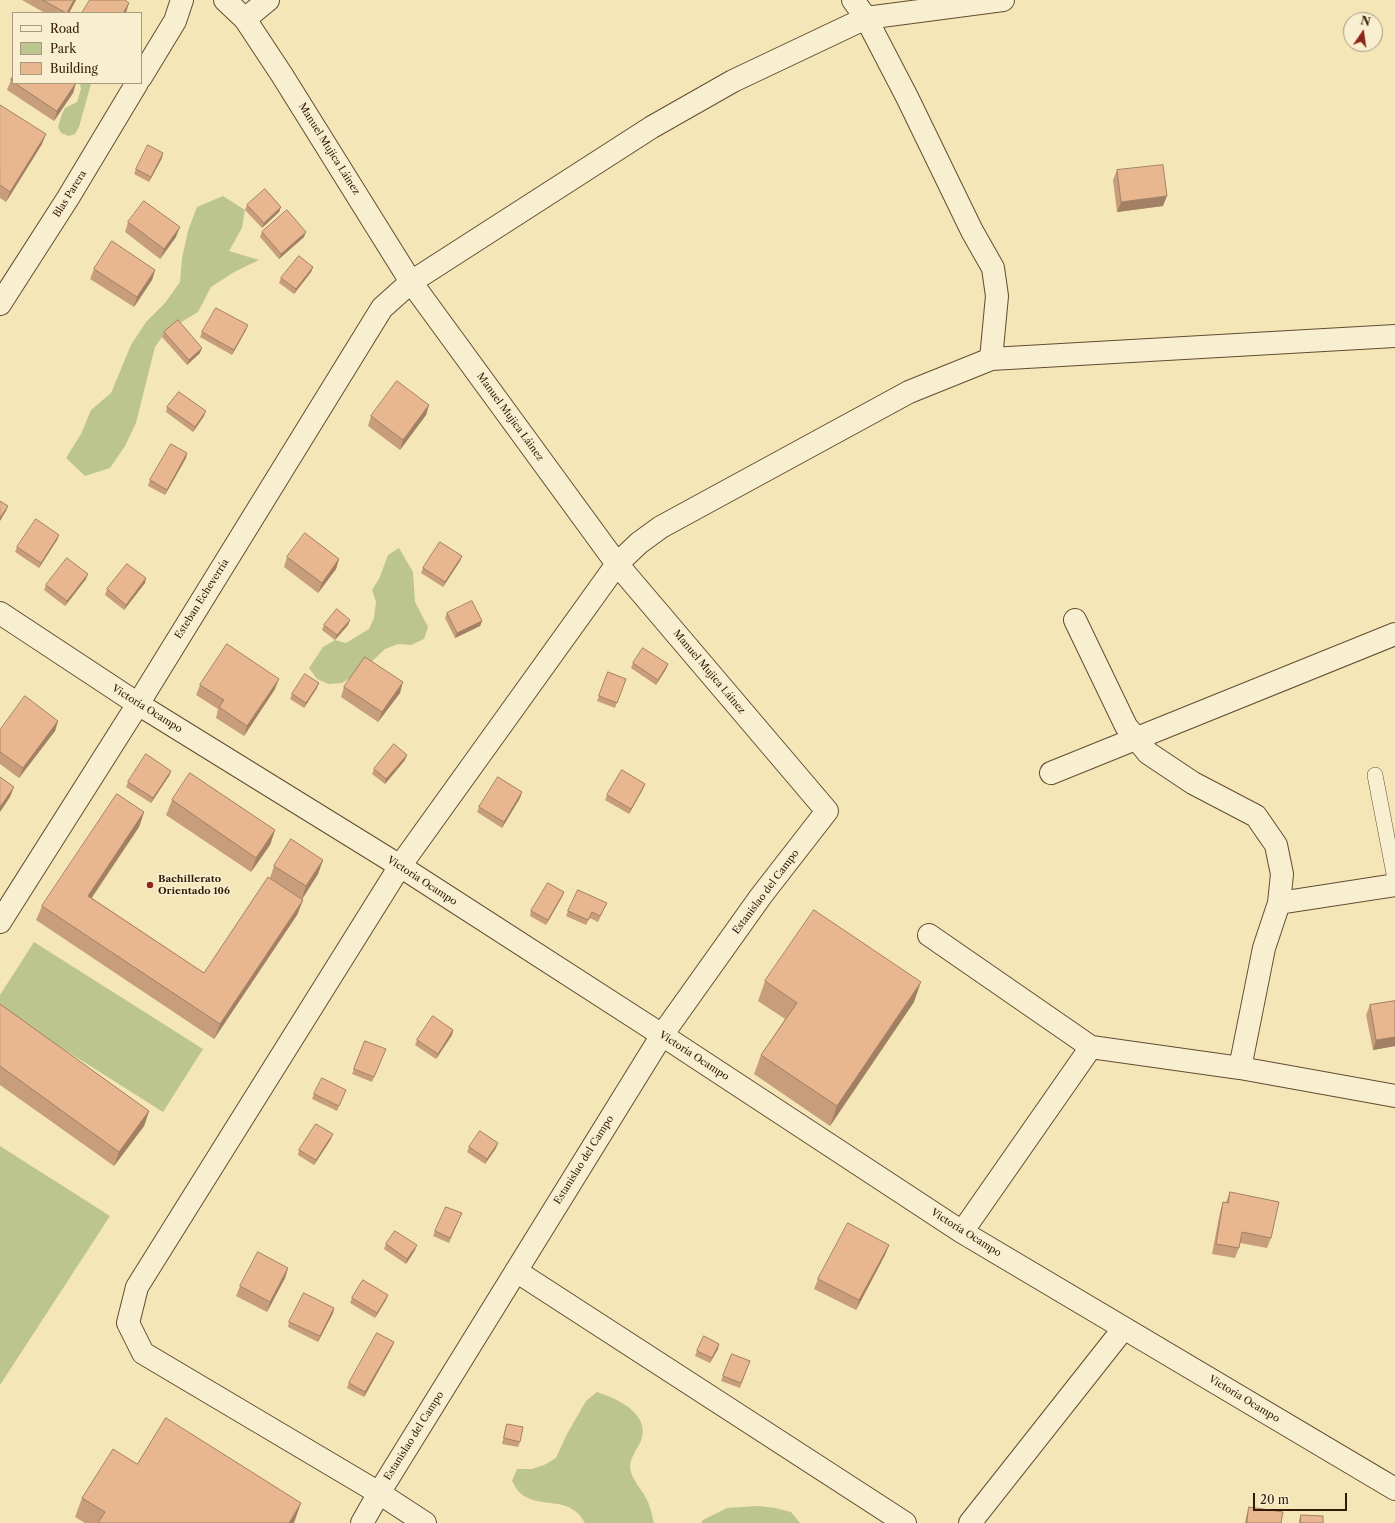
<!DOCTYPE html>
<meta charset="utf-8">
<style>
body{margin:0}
#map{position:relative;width:1395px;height:1523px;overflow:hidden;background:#f4e6b6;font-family:"Libre Caslon Text",serif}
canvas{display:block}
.legend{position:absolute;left:12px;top:12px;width:130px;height:72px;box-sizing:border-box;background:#f8efd0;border:1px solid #a9997f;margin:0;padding:5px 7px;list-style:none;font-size:12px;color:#331906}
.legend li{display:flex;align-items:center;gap:8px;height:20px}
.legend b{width:20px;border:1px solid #a9997f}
.north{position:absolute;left:1343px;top:12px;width:40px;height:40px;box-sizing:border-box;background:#f8efd0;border:1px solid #a9997f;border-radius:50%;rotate:13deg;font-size:11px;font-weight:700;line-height:16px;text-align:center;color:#331906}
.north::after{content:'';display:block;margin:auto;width:14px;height:18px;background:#8f2418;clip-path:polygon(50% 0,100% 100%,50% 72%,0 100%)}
.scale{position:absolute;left:1253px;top:1493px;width:94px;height:18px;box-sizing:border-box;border:2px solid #331906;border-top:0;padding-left:5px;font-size:12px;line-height:14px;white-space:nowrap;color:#331906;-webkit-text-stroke:3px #f8efd0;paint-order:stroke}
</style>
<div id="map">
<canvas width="1395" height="1523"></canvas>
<ul class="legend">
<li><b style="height:5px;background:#f8efd0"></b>Road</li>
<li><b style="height:11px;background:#bcc58d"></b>Park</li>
<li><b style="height:11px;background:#e8b790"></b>Building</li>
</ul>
<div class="north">N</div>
<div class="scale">20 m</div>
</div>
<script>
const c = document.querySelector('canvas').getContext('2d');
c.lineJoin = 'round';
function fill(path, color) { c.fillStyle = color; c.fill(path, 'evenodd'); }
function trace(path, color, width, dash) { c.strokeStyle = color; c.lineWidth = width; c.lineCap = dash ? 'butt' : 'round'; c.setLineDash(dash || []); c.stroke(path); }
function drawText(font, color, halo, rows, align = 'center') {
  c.font = font + ' "Libre Caslon Text",serif'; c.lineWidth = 3.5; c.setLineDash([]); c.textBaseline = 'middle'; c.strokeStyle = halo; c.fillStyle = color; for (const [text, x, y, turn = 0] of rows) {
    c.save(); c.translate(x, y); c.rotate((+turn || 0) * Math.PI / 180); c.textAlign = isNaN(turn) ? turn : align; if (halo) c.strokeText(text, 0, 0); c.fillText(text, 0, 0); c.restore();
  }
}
const green = new Path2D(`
 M80,83h11v1l-12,43 -4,7 -6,2 -8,-3 -3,-6 4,-13 3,-6 12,-6 4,-13z
 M223,196l22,14 -3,18 -13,23 30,9 -23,11 -25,16 -13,25 -22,13 -14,12 -7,10 -19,76 -11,23 -15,22 -25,8 -19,-18 15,-24 10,-24 20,-17 20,-48 15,-23 19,-19 15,-21 2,-24 6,-27 9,-24z
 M399,548l14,24 2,30 13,25 -4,12 -13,6 -13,-1 -13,5 -20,19 -23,15 -13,1 -12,-5 -8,-11 14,-21 12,-7 11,3 23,-14 5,-11 2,-16 -4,-12 7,-11 9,-24z
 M34,942l169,107 -40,63 -163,-103v-14z
 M0,1146l110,70 -110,169z
 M597,1392c21,7 54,22 44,49 -4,8 -11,17 -11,26 1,13 13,23 18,35 3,7 4,14 6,21h-69c-16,-30 -46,-12 -66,-31 -3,-3 -5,-8 -7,-11l5,-12h15l12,-4 12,-7 11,-24 19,-33z
 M758,1506l17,2 16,4 9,11h-99l2,-3 24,-12z`);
const lane = new Path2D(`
 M1375,775l20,104`);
const street = new Path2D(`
 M225,0l20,19 37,56 129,207 206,282 210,247 -66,85 -99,139 -283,458 -17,30
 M853,0l13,18 41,79 65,134 21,37 4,28 -6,63
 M245,19l23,-19
 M141,77l34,-56 7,-21
 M0,304l68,-106 69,-115
 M0,613l138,91 262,162 262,169 300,197 433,257
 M1075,620l51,106 22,27 45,30 63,33 20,29 6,29 -3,29
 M1051,773l344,-139
 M0,922l138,-218 244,-396 29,-26 241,-155 81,-46 133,-63 137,-18
 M929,935l162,112 149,21 155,28
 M1240,1068l24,-120 15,-45 116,-18
 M962,1232l129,-185
 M516,1271l389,252
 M425,1523l-46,-30 -236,-140 -15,-30 9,-36 263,-421 217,-302 22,-21 22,-16 248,-135 82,-33 404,-23
 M970,1523l154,-195`);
const wall = new Path2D(`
 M22,0h54l-7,13h-24z
 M13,76v7h63l-3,10 -19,28 -47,-31 4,-10z
 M0,105l42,39 -36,58 -6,-4z
 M162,158l-13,24 -15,-8 2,-5z
 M1117,170l46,36 -46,6 -4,-32z
 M247,205l34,2 -2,5 -17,16 -17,-18z
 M128,222l48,15 -16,22 -35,-27z
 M262,232l42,5 -25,22 -19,-22z
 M313,267l-2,5 -17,22 -15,-11 2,-5z
 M94,269l61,1 -3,10 -18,27 -44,-28z
 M246,330l-14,25 -32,-18 2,-5z
 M164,332l36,21 -13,12 -25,-28z
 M429,405l-3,10 -26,35 -32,-24 3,-10z
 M167,407l37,9 -11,16 -27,-20z
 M187,453l-1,5 -21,37 -17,-9 2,-6z
 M59,535l-2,5 -18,28 -24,-16 2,-5z
 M462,556l-2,5 -17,26 -22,-14 2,-5z
 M287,557l52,2 -3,10 -18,24 -34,-26z
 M86,579l-21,27 -21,-16 2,-5z
 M145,583l-21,27 -19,-15 2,-6z
 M447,613l35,8 -2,5 -25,12 -10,-20z
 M350,620l-2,5 -13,15 -13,-10 2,-5z
 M633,663l35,1 -2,5 -10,16 -25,-17z
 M608,672l18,7 -11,29 -18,-7z
 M200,685l75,4 -31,47 -28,-18 2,-9 -22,-14z
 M344,687l56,6 -22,29 -37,-25z
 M317,688l-13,20 -14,-9 2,-5z
 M58,721l-3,10 -36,47 -19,-14v-34z
 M405,760l-20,24 -13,-10 2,-5z
 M171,771l-2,5 -18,27 -25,-16 2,-5z
 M645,784l-2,5 -14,25 -24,-14 2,-5z
 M522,792l-2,6 -18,30 -25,-16 2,-5z
 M172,800l103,30 -5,15 -19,27 -85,-57z
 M144,812l-5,15 -47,71 112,75 66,-95 4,-12 49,-6 -5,14 -16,25 1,1 -6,15 -83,124 -178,-119 6,-14z
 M562,897l-16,28 -16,-9 1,-5z
 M607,903l-9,19 -8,-4 -4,7 -20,-9 2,-5z
 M765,981l149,21 -84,124 -76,-52 7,-19 24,-36 -27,-18z
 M1395,1001v45l-22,4 -7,-35 4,-10z
 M0,1004l149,107 -5,15 -30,40 -114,-81z
 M453,1030l-1,5 -16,24 -21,-14 2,-5z
 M365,1041l19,13 -12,28 -20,-8z
 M346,1090l-9,21 -25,-12 2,-5z
 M331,1139l-17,26 -16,-10 1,-5z
 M469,1147l27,1 -11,16 -18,-12z
 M1230,1192l41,46 -4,10 -27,-5 -1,5 -4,10 -23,-4 8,-42 3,-10h3z
 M462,1213l-13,30 -16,-7 2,-5z
 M386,1244l29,6 -9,14 -22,-15z
 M889,1245l-4,10 -29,55 -42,-21 4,-10z
 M288,1268l-3,10 -18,34 -31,-16 4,-10z
 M388,1295l-2,5 -11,18 -25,-15 2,-5z
 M334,1308l-1,5 -15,29 -30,-15 1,-5z
 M394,1342l-2,5 -28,50 -17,-9 2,-5z
 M718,1349l-8,14 -15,-7 2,-5z
 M732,1354l18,7 -10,27 -19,-7z
 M507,1424l13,18 -2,5 -16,-3z
 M137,1464l157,58v1h-209l-10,-6 7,-19z
 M1249,1507l32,16h-36l1,-6z
 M1301,1515l22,8h-24v-3z`);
const shadedWall = new Path2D(`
 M74,0h2l-7,13h-2z
 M129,3l-3,10h-3z
 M76,83l-3,10 -19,28 3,-10z
 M46,134l-4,10 -36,58 4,-10z
 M163,153l-1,5 -13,24 2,-5z
 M1167,196l-4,10 -46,6 4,-10z
 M281,207l-2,5 -17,16 2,-5z
 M180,227l-4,10 -16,22 4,-10z
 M306,232l-2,5 -25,22 2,-5z
 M313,267l-2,5 -17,22 2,-5z
 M155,270l-3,10 -18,27 3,-10z
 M248,325l-2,5 -14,25 2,-5z
 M202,348l-2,5 -13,12 2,-5z
 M429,405l-3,10 -26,35 3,-10z
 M206,411l-2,5 -11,16 2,-5z
 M187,453l-1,5 -21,37 2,-5z
 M8,506l-2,5 -6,10v-3z
 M59,535l-2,5 -18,28 2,-5z
 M462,556l-2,5 -17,26 2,-5z
 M339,559l-3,10 -18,24 4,-10z
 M88,574l-2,5 -21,27 2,-5z
 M146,578l-1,5 -21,27 2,-5z
 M350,620l-2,5 -13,15 2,-5z
 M482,621l-2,5 -25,12 2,-5z
 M668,664l-2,5 -10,16 2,-5z
 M279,679l-4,10 -31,47 3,-10z
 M403,682l-3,11 -22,29 4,-10z
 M319,683l-2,5 -13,20 2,-5z
 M58,721l-3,10 -36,47 4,-10z
 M407,755l-2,5 -20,24 1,-5z
 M171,771l-2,5 -18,27 2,-5z
 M645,784l-2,5 -14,25 2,-5z
 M14,787l-4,10 -10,15v-5z
 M522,792l-2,6 -18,30 2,-6z
 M144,812l-5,15 -56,83 5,-14z
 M275,830l-5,15 -19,27 5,-14z
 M323,860l-5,14 -17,27 5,-15z
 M564,892l-2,5 -16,28 2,-5z
 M303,900l-6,15 -83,124 6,-15z
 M921,982l-7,20 -84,124 7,-20z
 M453,1030l-1,5 -16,24 2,-5z
 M1395,1037v9l-22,4 3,-10z
 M149,1111l-5,15 -30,40 5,-14z
 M333,1134l-2,5 -17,26 2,-5z
 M498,1143l-2,5 -11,16 2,-5z
 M417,1245l-2,5 -9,14 1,-5z
 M889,1245l-4,10 -29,55 3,-10z
 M288,1268l-3,10 -18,34 3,-10z
 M388,1295l-2,5 -11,18 2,-5z
 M334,1308l-1,5 -15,29 2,-6z
 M394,1342l-2,5 -28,50 1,-5z
 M719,1344l-1,5 -8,14 2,-5z
 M301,1503l-7,20h-5z`);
const building = new Path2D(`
 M43,0h31l-7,13z
 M90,0h35l4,3 -6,10h-41z
 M13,76v5l-2,-1z
 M15,83h61l-19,28z
 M0,105l46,29 -36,58 -10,-7z
 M148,145l15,8 -12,24 -15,-8z
 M1163,165l4,31 -46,6 -4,-32z
 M265,189l16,18 -17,16 -17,-18z
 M144,201l36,26 -16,22 -36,-27z
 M287,210l19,22 -25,22 -19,-22z
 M112,241l43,29 -18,27 -43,-28z
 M299,256l14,11 -17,22 -15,-11z
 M216,308l32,17 -14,25 -32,-18z
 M178,320l24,28 -13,12 -25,-28z
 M397,381l32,24 -26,35 -32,-24z
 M179,392l27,19 -11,16 -28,-20z
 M171,444l16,9 -20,37 -17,-10z
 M0,501l8,5 -8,12z
 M36,519l23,16 -18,28 -24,-16z
 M305,533l34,26 -17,24 -35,-26z
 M440,542l22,14 -17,26 -22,-14z
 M67,558l21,16 -21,27 -21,-16z
 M127,564l19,14 -20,27 -19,-16z
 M472,601l10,20 -25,12 -10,-20z
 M337,609l13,11 -13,15 -13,-10z
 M227,644l52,35 -32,47 -28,-19 5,-7 -24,-15z
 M643,648l25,16 -10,16 -25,-17z
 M365,657l38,25 -21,30 -38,-25z
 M608,672l18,7 -9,24 -18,-7z
 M305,674l14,9 -13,20 -14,-9z
 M25,696l33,25 -35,47 -23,-16v-22z
 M394,744l13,11 -21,24 -12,-10z
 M146,754l25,17 -18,27 -25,-16z
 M622,770l23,14 -14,25 -24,-14z
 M190,773l85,57 -19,28 -84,-58z
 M0,777l14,10 -14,20z
 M498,777l24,15 -18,30 -25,-15z
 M117,794l27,18 -56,84 116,77 64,-96 35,23 -83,124 -178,-118z
 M291,839l32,21 -17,26 -32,-20z
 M548,883l16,9 -16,28 -17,-9z
 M578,890l29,13 -7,13 -8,-4 -4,8 -20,-9z
 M814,910l107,72 -84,124 -76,-51 36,-52 -32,-22z
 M1395,1001v36l-19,3 -6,-35z
 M0,1004l149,107 -30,41 -119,-86z
 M433,1016l20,14 -15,24 -21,-14z
 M365,1041l21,8 -12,28 -20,-8z
 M322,1078l24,12 -7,16 -25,-12z
 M316,1124l17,10 -17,26 -17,-10z
 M480,1131l18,12 -11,16 -18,-12z
 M1230,1192l49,10 -8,36 -29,-6 -3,16 -23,-4 7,-42 5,1z
 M446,1207l16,6 -12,25 -15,-7z
 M848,1223l41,22 -30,55 -41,-21z
 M395,1231l22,14 -10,14 -21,-15z
 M258,1252l30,16 -18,34 -30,-16z
 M363,1280l25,15 -11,18 -25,-15z
 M304,1293l30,15 -14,28 -31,-14z
 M377,1333l17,9 -29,50 -16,-9z
 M704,1336l15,8 -7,14 -15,-7z
 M732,1354l18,7 -9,22 -18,-7z
 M166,1418l135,85 -12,20h-191l7,-11 -23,-14 31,-49 24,15z
 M507,1424l16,3 -3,15 -16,-4z
 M1249,1507l34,5 -2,11h-34z
 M1301,1515l22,1v7h-22z`);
const markers = [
 [150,885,4,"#8f2418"]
];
const streetNames = [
 ["Manuel Mujica Láinez",329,149,58],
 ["Blas Parera",70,194,-58],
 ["Manuel Mujica Láinez",510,417,54],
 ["Esteban Echeverría",202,599,-58],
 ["Manuel Mujica Láinez",709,672,50],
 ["Victoria Ocampo",147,709,32],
 ["Victoria Ocampo",422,881,33],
 ["Estanislao del Campo",766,892,-53],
 ["Victoria Ocampo",694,1056,33],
 ["Estanislao del Campo",584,1160,-58],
 ["Victoria Ocampo",966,1233,32],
 ["Victoria Ocampo",1244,1399,31],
 ["Estanislao del Campo",414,1436,-58]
];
const poiNames = [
 ["Bachillerato",158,879],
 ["Orientado 106",158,891]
];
fill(green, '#bcc58d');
trace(lane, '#634c32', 16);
trace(street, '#634c32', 24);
trace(lane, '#f8efd0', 15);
trace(street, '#f8efd0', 22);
fill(wall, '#c89d7c');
fill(shadedWall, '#a28065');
fill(building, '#e8b790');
trace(building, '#a28065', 1);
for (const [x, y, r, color] of markers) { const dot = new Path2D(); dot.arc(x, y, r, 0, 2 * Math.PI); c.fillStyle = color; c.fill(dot); trace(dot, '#f8efd0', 1.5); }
drawText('10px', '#331906', '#f8efd0', streetNames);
drawText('bold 10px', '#331906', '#f8efd0', poiNames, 'left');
</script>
